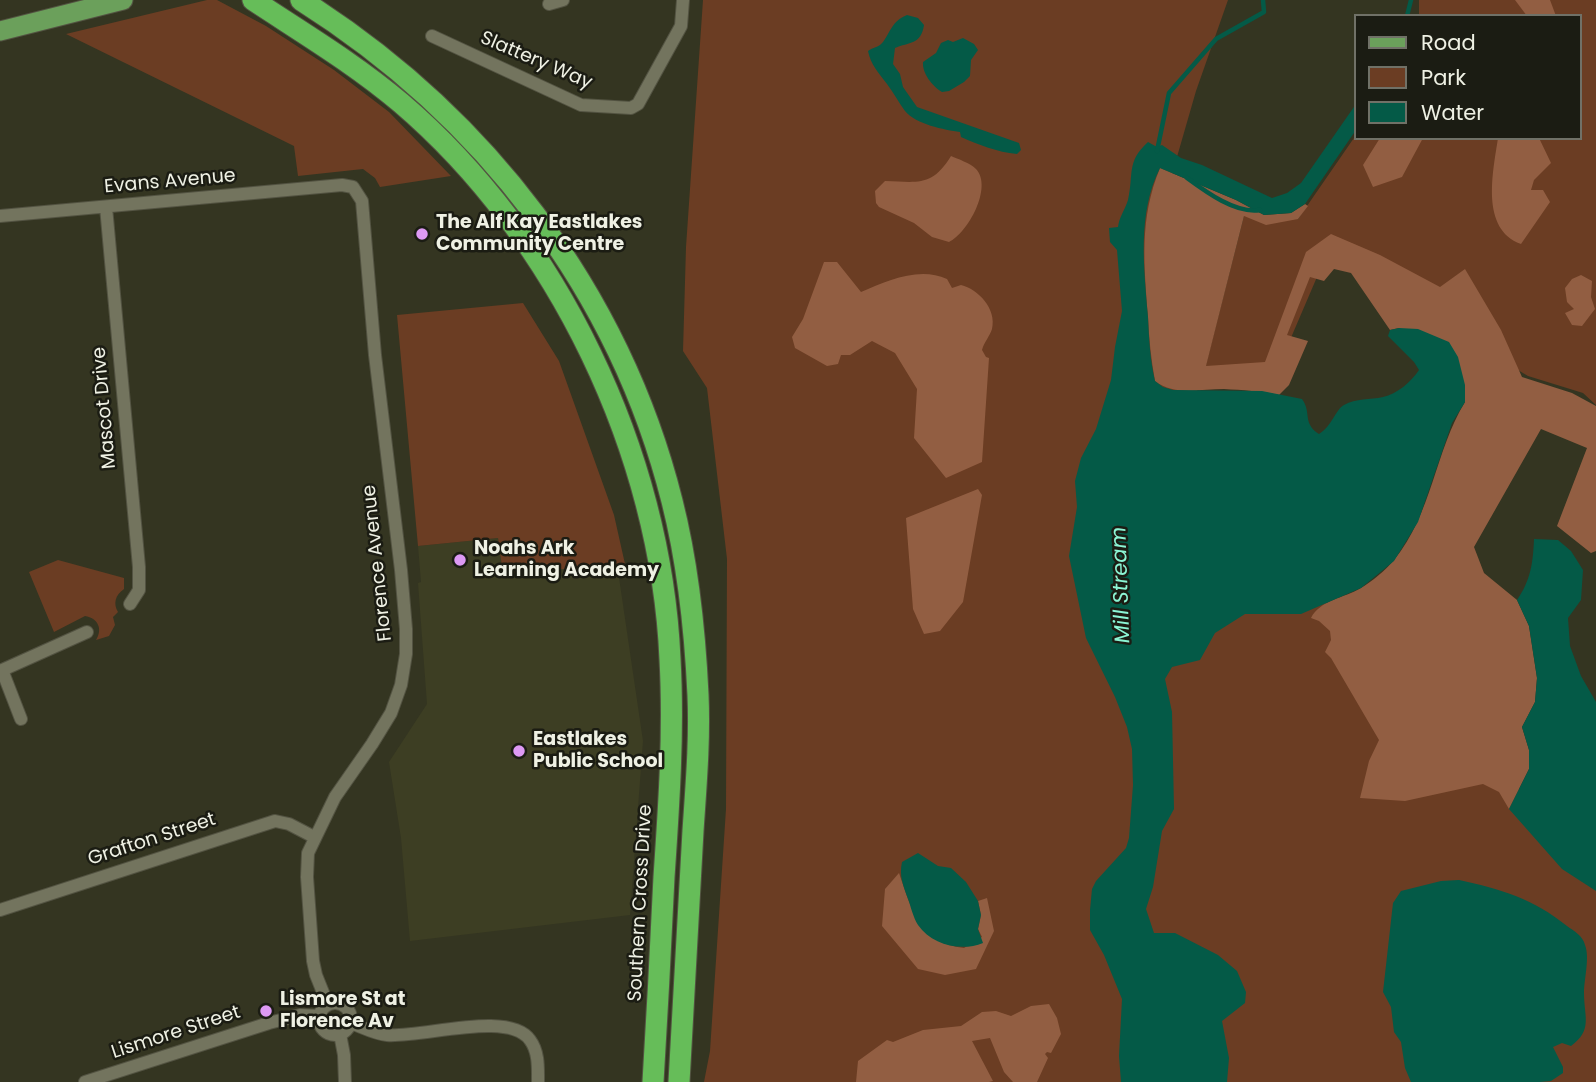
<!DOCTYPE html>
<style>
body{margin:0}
#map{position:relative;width:1596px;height:1082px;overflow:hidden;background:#343521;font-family:Poppins,sans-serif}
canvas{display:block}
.legend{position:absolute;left:1354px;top:14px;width:228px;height:126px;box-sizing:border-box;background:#1b1c13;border:2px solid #707167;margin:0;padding:9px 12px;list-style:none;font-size:21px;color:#eff1e4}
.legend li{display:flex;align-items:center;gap:14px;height:35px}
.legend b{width:35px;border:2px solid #707167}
</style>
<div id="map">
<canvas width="1596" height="1082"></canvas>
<ul class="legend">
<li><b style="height:9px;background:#6ba05b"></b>Road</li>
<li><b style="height:19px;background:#6b3d23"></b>Park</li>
<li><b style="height:19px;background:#045a47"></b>Water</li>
</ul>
</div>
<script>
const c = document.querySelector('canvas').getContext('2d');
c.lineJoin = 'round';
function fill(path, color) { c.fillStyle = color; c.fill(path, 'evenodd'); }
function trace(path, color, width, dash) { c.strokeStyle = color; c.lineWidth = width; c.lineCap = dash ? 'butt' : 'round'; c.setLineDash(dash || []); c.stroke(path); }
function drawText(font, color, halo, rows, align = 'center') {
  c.font = font + ' Poppins,sans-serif'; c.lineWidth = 5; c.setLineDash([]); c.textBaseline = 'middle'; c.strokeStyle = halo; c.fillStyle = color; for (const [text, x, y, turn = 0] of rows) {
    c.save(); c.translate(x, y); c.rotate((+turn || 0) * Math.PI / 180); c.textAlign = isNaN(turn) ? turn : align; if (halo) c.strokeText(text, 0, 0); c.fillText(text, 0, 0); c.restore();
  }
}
const built = new Path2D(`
 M498,538l5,36 114,-10 26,177 -13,174 -220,26 -9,-103 -12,-76 38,-58 -9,-121 3,-1 -3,-36z`);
const green = new Path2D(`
 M207,0h10l49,26 68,44 55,42 62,64 -71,11 -5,-9 -12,-9 -65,7 -4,-30 -228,-112z
 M703,0h525l-32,91 -32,111 -1,127 140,251 174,171 119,107v224h-892l6,-31 16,-242 1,-250 -20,-171 -24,-37 3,-104z
 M1419,0h177v405l-13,-12 -55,-17 -202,-120 -51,119 -73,5 42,-164 54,3 58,-84v3h224v-122h-161z
 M523,303l36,58 55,154 11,49 -122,10 -5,-36 -80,8 -21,-231z
 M58,560l66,18v11c-9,6 -11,15 -6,23l-5,5 2,8 -6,11 -13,4c7,-11 2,-22 -11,-24l-31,16 -25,-60z`);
const forest = new Path2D(`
 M1515,0h35l6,16h-29z
 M1380,138h43l-21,39 -29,10 -10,-22z
 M1498,138h41l12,25 -17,17 -3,10h12l7,12 -29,42c-41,-15 -28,-72 -23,-106z
 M951,156c7,3 19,7 25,13 17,18 -8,64 -27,73l-17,-5 -18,-14 -35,-16 -3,-4 -1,-12 10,-10c33,1 47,6 66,-25z
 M1160,168l76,32 28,15 27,-2 14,-9 3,2 -10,13 -32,6 -22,-9 -38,150 59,-4 41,-110 25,-18 49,21 60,32 25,-18 36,61 21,47 50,16 24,13v145l-5,2 -34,-27 30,-78 -46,-19 -67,118 10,26 33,27 12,26 8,52 -2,24 -13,25 7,23v19l-20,40 -10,-17 -16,-8 -78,17 -45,-3 9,-37 10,-21 -48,-82 -6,-6 6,-12 -1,-9 -11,-10 -8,-3c9,-18 33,-20 50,-30 10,-6 25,-18 33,-28 38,-46 41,-109 71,-158l-66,-74 -9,2 -39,-57 -17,-4 -10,12 -14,-4 -23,58 21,6 -19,44 -10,10c-18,-4 -37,-5 -55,-6 -23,0 -50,7 -69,-8 -4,-22 -6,-42 -7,-64 -4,-53 -9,-98 12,-149z
 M824,262h13l24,30c26,-11 58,-26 86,-13l5,9 9,-3c17,4 36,24 31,44 -2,7 -8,13 -10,21l4,7 3,1 -7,104 -36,16 -32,-40 3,-49 -22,-36 -23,-12 -22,14h-9l-3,9 -11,2 -32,-18 -3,-11 11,-18z
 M1581,275l11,6 -1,16 4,12 -13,17 -10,-1 -7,-12 9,-4 -7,-7 -2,-14 7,-9z
 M978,489l4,6 -19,107 -23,29 -16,3 -11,-25 -7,-91z
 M899,873c13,37 20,70 65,75l18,-11 -4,-8 3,-14 -3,-14 9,-3 7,33 -18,38 -31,6 -27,-6 -36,-43 3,-37z
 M1049,1004l8,14 4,16 -10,19 -4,-1 -2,2 3,4 -11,24h-24l-9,-10 -14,-34 -18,3 21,40 -4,1h-133l2,-21 29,-21 6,2 30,-12 38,-4 21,-14 14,-1 15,5 20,-10z`);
const water = new Path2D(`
 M907,15l11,3 6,7c-3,20 -15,17 -29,23l-2,16 7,10 3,13 14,20 102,36 2,7 -4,4c-20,-2 -38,-9 -56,-17l-1,-5c-15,-2 -45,-8 -55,-21 -6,-8 -11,-18 -18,-27 -9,-12 -16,-19 -19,-33 5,-4 10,-3 15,-9 8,-11 9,-21 24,-27z
 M963,38l11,6 4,6 -7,10 -1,16 -6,6 -15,9 -7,1c-10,-6 -20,-19 -19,-30l13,-9 5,-10 7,-3 5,2z
 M1356,104v26l-51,74 -14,9 -27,2 -28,-15 -76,-32c-23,46 -16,99 -12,149 1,22 2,42 7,64l8,6 10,3 89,1 40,8c10,14 0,24 17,35 14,-9 16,-24 25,-29 12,-7 26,-5 39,-8 14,-3 28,-15 36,-27l-5,-8 -26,-26 2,-6 9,-2 19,1 31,13 9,15 7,28v17l-13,21 -34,99 -24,39 -33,27 -60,26h-56l-30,19 -15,27 -28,7 -7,12 7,33 2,97 -12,22 -9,56 -7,22 8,24h21l43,22 19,16 9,21 -1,11 -23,18 7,37 -2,24h-106l-2,-26 3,-57 -18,-44 -14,-25v-20l2,-21 4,-8 30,-33 3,-10 4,-53 -1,-36 -5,-22 -12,-30 -29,-59 -17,-82 8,-49 -2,-26 6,-23 15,-29 15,-49 4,-33 7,-36 -5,-61 -7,-8 -1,-14 9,-1c1,-10 7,-17 10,-27 6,-26 -2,-38 20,-58l9,5 5,-2 19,13 21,7 70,33 15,-5 14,-10z
 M1534,539l24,1 13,11 12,19 -2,30 -13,18 2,28 11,30 15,26v189l-34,-22 -53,-60 20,-40v-19l-7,-23 13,-25 2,-24 -8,-52 -12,-26c14,-20 16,-38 17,-61z
 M918,853l20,13 13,2 15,14 12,19 3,14 -3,14 5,14c-22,9 -51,2 -65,-18 -5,-8 -7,-18 -10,-26 -5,-14 -9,-23 -6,-37z
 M1459,880c42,9 75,19 108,46 7,5 16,10 18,19 5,13 -1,34 -1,48 0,24 9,37 -13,53l-9,-3 -9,4 10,20v6l-12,8 -11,1h-129l-6,-14 -4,-26 -7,-10 -3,-25 -8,-15 10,-89 8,-12 40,-10z`);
const stream = new Path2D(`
 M1407,16l4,-16
 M1157,151l12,-58 47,-54 48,-27 -1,-12
 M1187,178c19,14 49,36 73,32`);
const street = new Path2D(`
 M549,4l14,-4
 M432,36l149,69 50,3 7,-4 43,-78 2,-26
 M106,207l33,360v23l-9,14
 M0,216l342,-31 11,2 9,14 13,154 26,215 5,59v25l-5,31 -10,28 -19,31 -37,53 -27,56 -1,24 6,84 3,14 12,30
 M2,670l19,49
 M0,671l87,-39
 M0,910l275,-89 14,3 25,13
 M319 1019a16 16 0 1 1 32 0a16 16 0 1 1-32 0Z
 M351,1023c11,4 24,11 36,12 35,3 122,-25 143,5 9,12 8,28 8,42
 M340,1034l4,21 1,27
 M85,1082l184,-59 31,-8 20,1`);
const primary = new Path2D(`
 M0,31l123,-31`);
const highway = new Path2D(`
 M253,0c50,33 102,64 148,103 157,134 260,350 269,556 4,73 -1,145 -6,218 -3,68 -7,137 -11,205
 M301,0c182,115 318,290 371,501 16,63 23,130 26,194 2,45 -2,91 -5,136 -4,83 -9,167 -14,251`);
const markers = [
 [422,234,7,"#dd99f3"],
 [460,560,7,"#dd99f3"],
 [519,751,7,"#dd99f3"],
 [266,1011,7,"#dd99f3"]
];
const streetNames = [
 ["Slattery Way",536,61,23],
 ["Evans Avenue",170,182,-5],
 ["Mascot Drive",105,408,-95],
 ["Florence Avenue",378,563,-96],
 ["Grafton Street",152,840,-18],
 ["Southern Cross Drive",641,903,-87],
 ["Lismore Street",176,1033,-18]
];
const poiNames = [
 ["The Alf Kay Eastlakes",436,223],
 ["Community Centre",436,245],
 ["Noahs Ark",474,549],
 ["Learning Academy",474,571],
 ["Eastlakes",533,740],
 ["Public School",533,762],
 ["Lismore St at",280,1000],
 ["Florence Av",280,1022]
];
const waterNames = [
 ["Mill Stream",1122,585,-92]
];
fill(built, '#3d3e23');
fill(green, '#6b3d23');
fill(forest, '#925e42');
fill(water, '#045a47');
trace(stream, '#045a47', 4.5);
trace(street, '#535342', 14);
trace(primary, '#535342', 21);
trace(highway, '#535342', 23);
trace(street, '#73745e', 12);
trace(primary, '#6ba05b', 19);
trace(highway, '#66bd59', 21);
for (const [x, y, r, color] of markers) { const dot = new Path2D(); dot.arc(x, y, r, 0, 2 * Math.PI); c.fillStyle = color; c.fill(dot); trace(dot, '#1b1c13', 2.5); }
drawText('19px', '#eff1e4', '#1b1c13', streetNames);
drawText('bold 19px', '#eff1e4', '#1b1c13', poiNames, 'left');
drawText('italic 21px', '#8cf6d5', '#1b1c13', waterNames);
</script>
